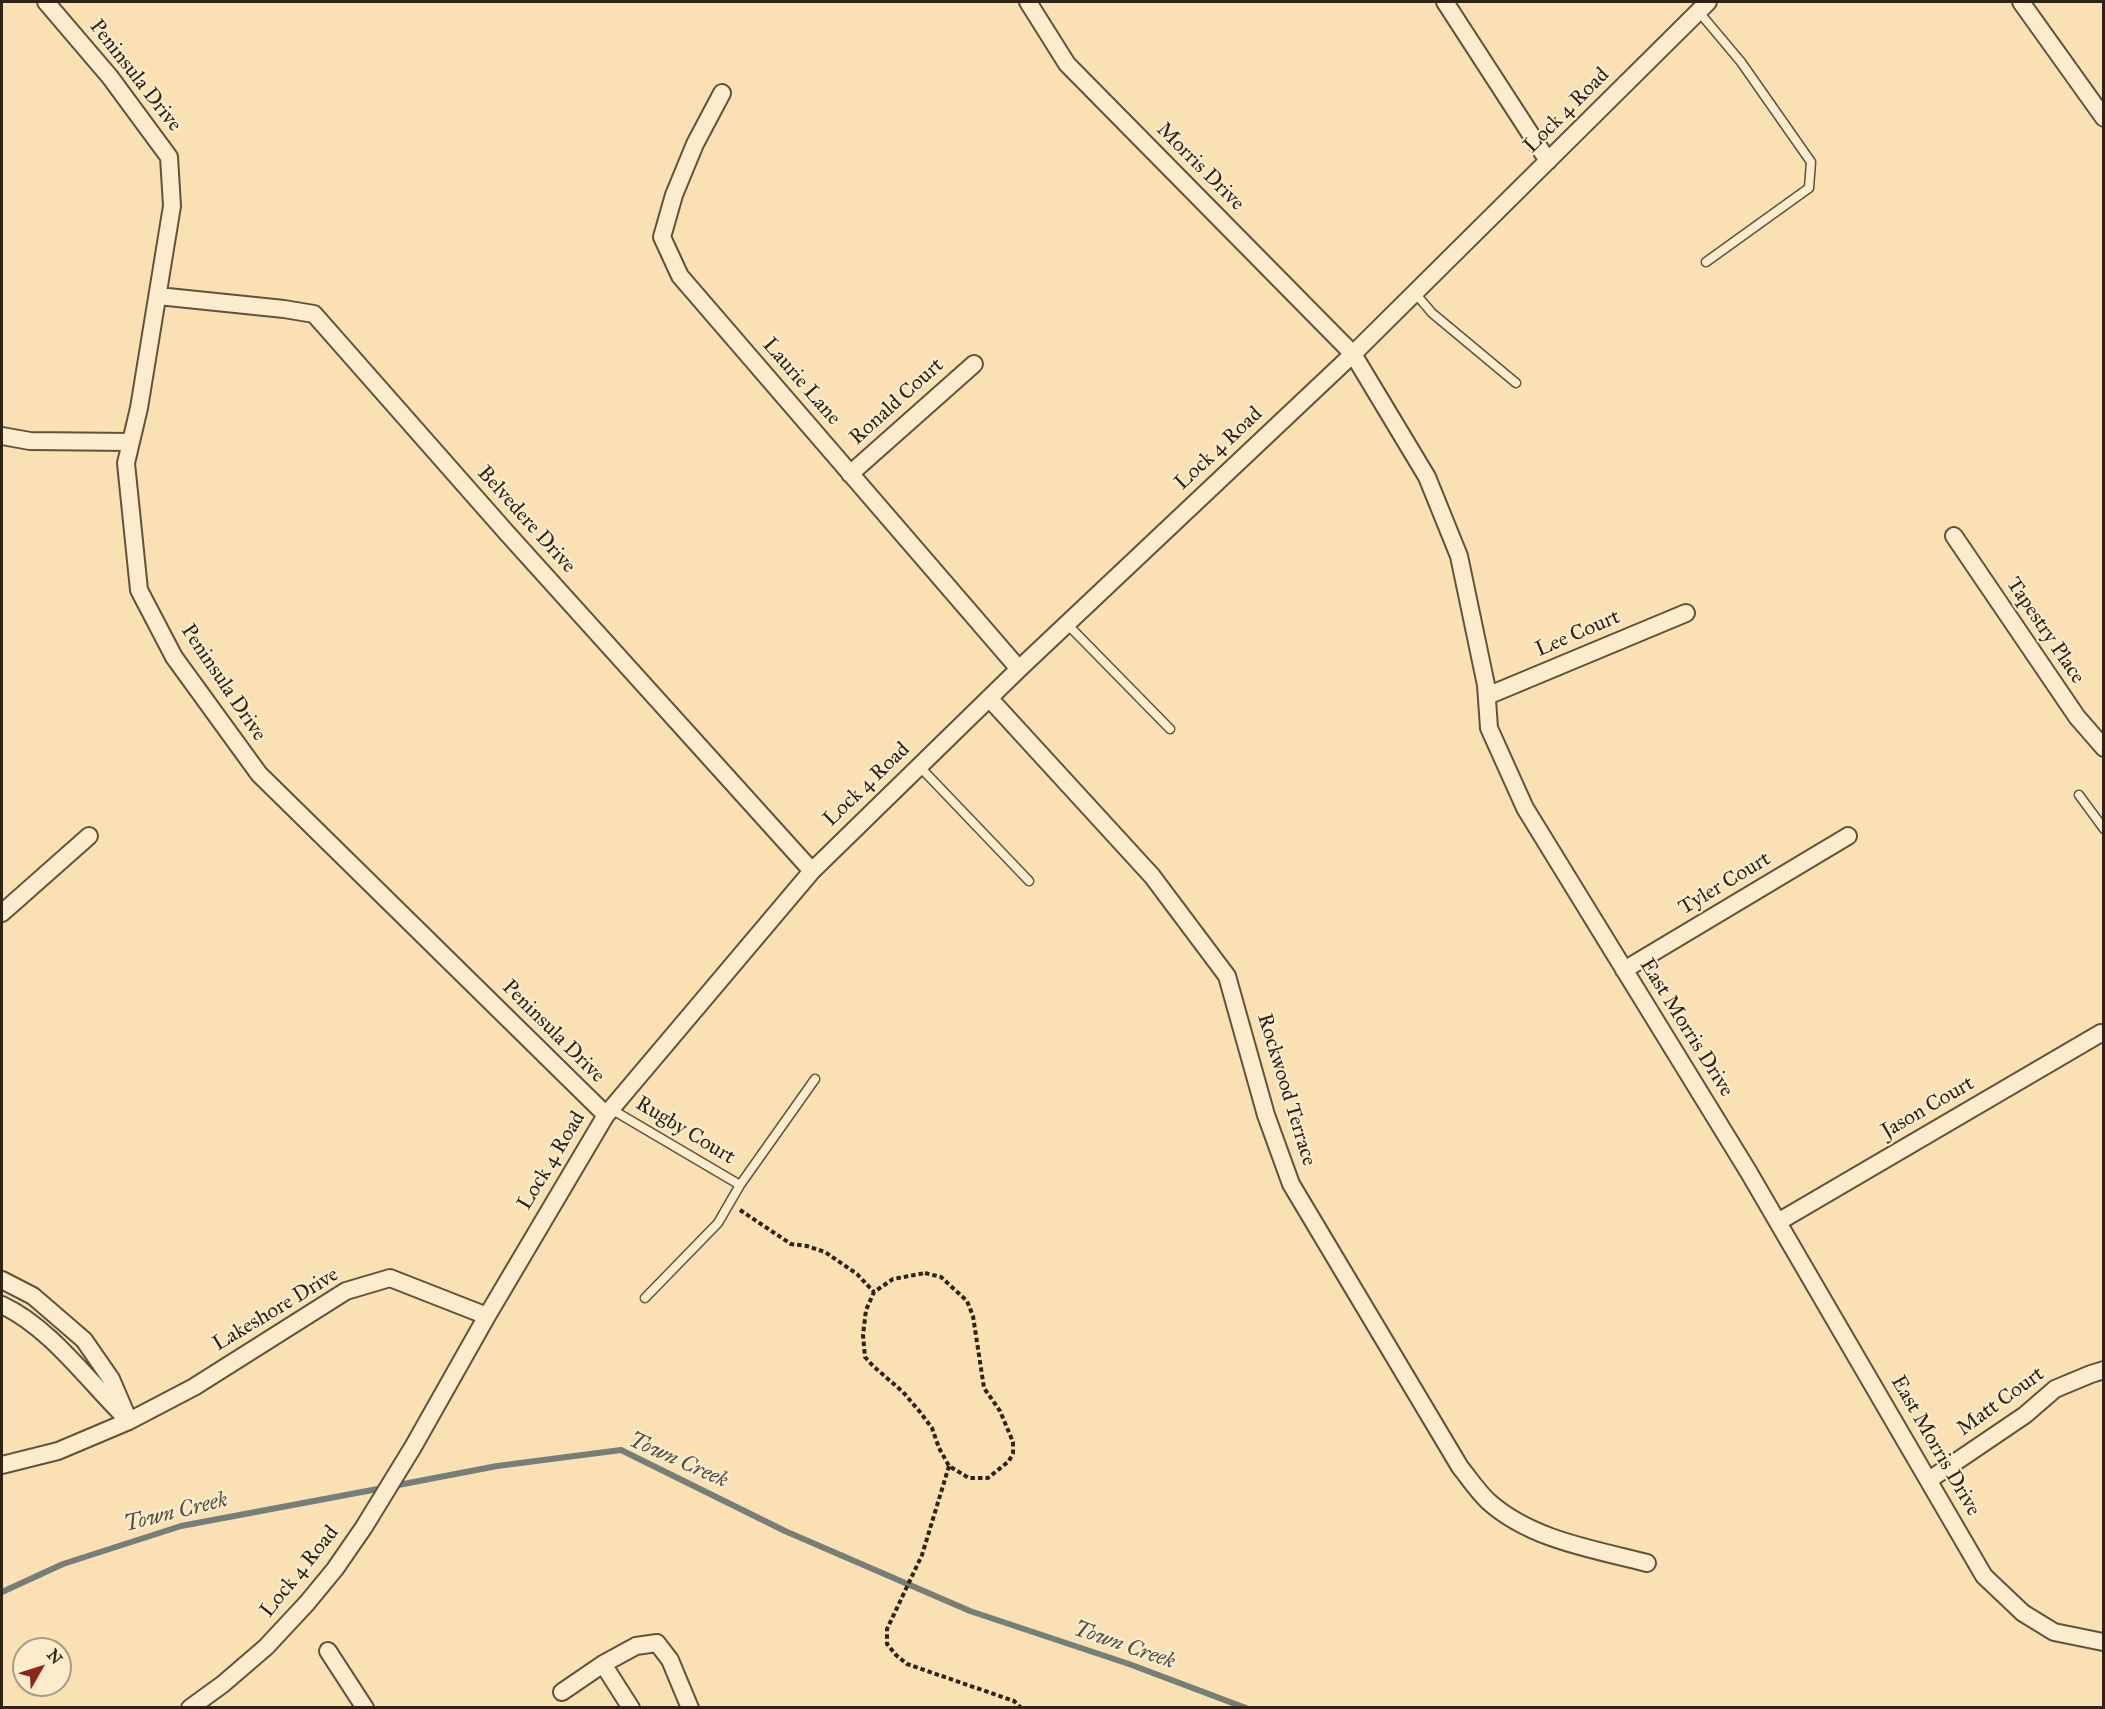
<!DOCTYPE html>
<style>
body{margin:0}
#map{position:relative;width:2105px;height:1709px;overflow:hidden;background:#f9e1b3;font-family:"IM FELL Great Primer",serif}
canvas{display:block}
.frame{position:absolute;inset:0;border:3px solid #2f2315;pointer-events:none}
.north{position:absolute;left:12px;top:1637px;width:60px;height:60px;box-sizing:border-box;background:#fbecce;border:2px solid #a99c84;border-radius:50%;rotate:51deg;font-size:16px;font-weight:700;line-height:24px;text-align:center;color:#2f2315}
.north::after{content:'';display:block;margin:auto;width:21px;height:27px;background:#8f2418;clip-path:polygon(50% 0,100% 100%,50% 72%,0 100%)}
</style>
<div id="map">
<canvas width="2105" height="1709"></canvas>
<div class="frame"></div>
<div class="north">N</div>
</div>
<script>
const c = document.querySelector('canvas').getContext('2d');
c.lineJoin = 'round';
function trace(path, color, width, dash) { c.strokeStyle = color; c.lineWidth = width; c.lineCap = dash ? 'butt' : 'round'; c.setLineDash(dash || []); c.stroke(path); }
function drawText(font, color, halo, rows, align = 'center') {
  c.font = font + ' "IM FELL Great Primer",serif'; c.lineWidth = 4.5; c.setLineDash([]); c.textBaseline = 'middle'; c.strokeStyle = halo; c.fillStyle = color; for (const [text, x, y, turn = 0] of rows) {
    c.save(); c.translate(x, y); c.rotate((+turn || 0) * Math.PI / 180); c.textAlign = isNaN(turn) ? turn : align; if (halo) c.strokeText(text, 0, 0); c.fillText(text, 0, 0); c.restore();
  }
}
const stream = new Path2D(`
 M393,1486l104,-20 124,-16 164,81 185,80 159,53 117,44
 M2,1592l61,-28 118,-38 202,-38`);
const path = new Path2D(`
 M740,1210l51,34 16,2 18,6 32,22 17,18
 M925,1273l16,4 26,24 6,15 11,72 16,23 13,31v11l-4,8 -21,17h-19l-20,-12 -10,-18 -7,-20 -12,-16 -17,-20 -30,-26 -8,-9 -2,-22 3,-25 8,-18 19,-13z
 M949,1466l-27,89 -35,74v15l9,11 11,9 107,37 7,7`);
const service = new Path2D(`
 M1699,12l42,50 70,100 -2,26 -103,74
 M1415,293l17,20 84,70
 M1067,624l103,105
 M919,766l110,115
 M2079,795l25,34
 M611,1109l129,76
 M645,1298l73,-75 22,-38 75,-106`);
const minor = new Path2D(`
 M46,2l64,75 59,80 3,49 -33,202 -13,55 13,127 35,67 85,117 347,341
 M1028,2l39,62 286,290 74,123 32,79 27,129 3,43 36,80 223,363 236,405 39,37 31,19 49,10
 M1445,2l103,159
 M2021,2l83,116
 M722,93l-27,51 -21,51 -12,42 18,39 339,393
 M158,296l126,13 30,5 192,218 306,339
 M2,436l28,5 101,1
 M850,474l124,-110
 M1954,536l123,181 27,31
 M1487,696l199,-83
 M989,698l163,178 75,100 39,139 25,69 169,283c9,11 18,25 29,35 43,38 104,47 158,61
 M2,913l87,-77
 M1624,970l224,-134
 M1778,1222l323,-189
 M2,1280l31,16 51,44 27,39 18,42
 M2,1305c47,22 83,72 120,109
 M2,1465l56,-14 71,-30 65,-34 152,-96 44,-13 97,38
 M1929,1480l96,-65 30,-26 36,-15 13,-4
 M328,1651l37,57
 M603,1664l28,44
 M562,1692l41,-28 33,-18 21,-3 13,17 20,48
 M190,1708l33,-24 43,-37 41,-44 28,-34 29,-42 49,-80 74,-131 119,-201 206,-244 207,-202 334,-315 355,-352`);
const streetNames = [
 ["Peninsula Drive",135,76,52],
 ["Lock 4 Road",1567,111,-45],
 ["Morris Drive",1200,167,45],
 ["Laurie Lane",801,382,49],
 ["Ronald Court",897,402,-42],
 ["Lock 4 Road",1219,449,-43],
 ["Belvedere Drive",526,520,48],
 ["Tapestry Place",2045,631,56],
 ["Lee Court",1578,634,-23],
 ["Peninsula Drive",223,683,56],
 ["Lock 4 Road",867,785,-44],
 ["Tyler Court",1725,884,-31],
 ["East Morris Drive",1686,1028,58],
 ["Peninsula Drive",553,1032,45],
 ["Rockwood Terrace",1286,1090,73],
 ["Jason Court",1928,1108,-30],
 ["Rugby Court",685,1131,31],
 ["Lock 4 Road",552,1161,-59],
 ["Lakeshore Drive",276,1310,-31],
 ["Matt Court",2001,1402,-36],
 ["East Morris Drive",1935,1446,60],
 ["Lock 4 Road",300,1572,-51]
];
const waterNames = [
 ["Town Creek",678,1461,24],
 ["Town Creek",176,1513,-14],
 ["Town Creek",1124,1646,19]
];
trace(stream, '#757e77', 6);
trace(service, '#62523c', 11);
trace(minor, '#62523c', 20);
trace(path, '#2f2315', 4, [4.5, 3]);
trace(service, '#fbecce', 8);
trace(minor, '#fbecce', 16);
drawText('21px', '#2f2315', '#fbecce', streetNames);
drawText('italic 22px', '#525146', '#fbecce', waterNames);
</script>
